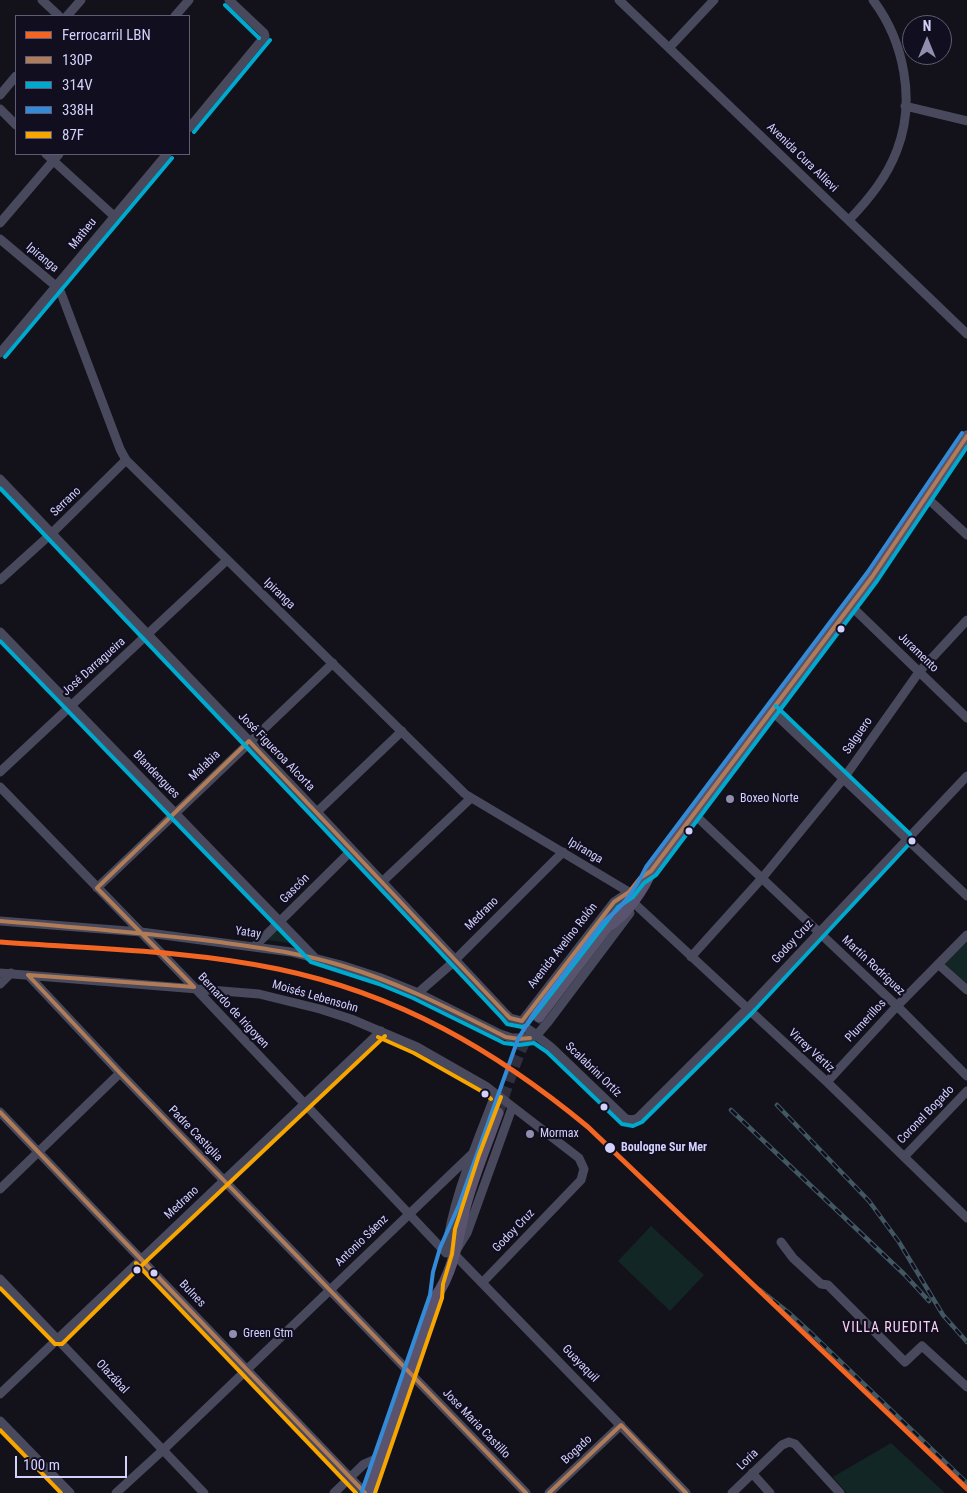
<!DOCTYPE html>
<meta charset="utf-8">
<style>
body{margin:0}
#map{position:relative;width:967px;height:1493px;overflow:hidden;background:#13121b;font-family:"Roboto Condensed",sans-serif}
canvas{display:block}
.legend{position:absolute;left:15px;top:15px;width:175px;height:140px;box-sizing:border-box;background:#100e1f;border:1px solid #5e5c77;margin:0;padding:6px 9px;list-style:none;font-size:15px;color:#d2d1fb}
.legend li{display:flex;align-items:center;gap:10px;height:25px}
.legend b{width:25px;border:1px solid #5e5c77}
.north{position:absolute;left:902px;top:15px;width:50px;height:50px;box-sizing:border-box;background:#100e1f;border:1px solid #5e5c77;border-radius:50%;rotate:0deg;font-size:14px;font-weight:700;line-height:20px;text-align:center;color:#d2d1fb}
.north::after{content:'';display:block;margin:auto;width:18px;height:22px;background:#8f8ead;clip-path:polygon(50% 0,100% 100%,50% 72%,0 100%)}
.scale{position:absolute;left:15px;top:1456px;width:112px;height:22px;box-sizing:border-box;border:2px solid #d2d1fb;border-top:0;padding-left:6px;font-size:15px;line-height:18px;white-space:nowrap;color:#d2d1fb;-webkit-text-stroke:4px #100e1f;paint-order:stroke}
</style>
<div id="map">
<canvas width="967" height="1493"></canvas>
<ul class="legend">
<li><b style="height:6px;background:#f26522"></b>Ferrocarril LBN</li>
<li><b style="height:6px;background:#b07c57"></b>130P</li>
<li><b style="height:6px;background:#00a9ce"></b>314V</li>
<li><b style="height:6px;background:#338bd7"></b>338H</li>
<li><b style="height:6px;background:#f7a600"></b>87F</li>
</ul>
<div class="north">N</div>
<div class="scale">100 m</div>
</div>
<script>
const c = document.querySelector('canvas').getContext('2d');
c.lineJoin = 'round';
function fill(path, color) { c.fillStyle = color; c.fill(path, 'evenodd'); }
function trace(path, color, width, dash) { c.strokeStyle = color; c.lineWidth = width; c.lineCap = dash ? 'butt' : 'round'; c.setLineDash(dash || []); c.stroke(path); }
function drawText(font, color, halo, rows, align = 'center') {
  c.font = font + ' "Roboto Condensed",sans-serif'; c.lineWidth = 4.5; c.setLineDash([]); c.textBaseline = 'middle'; c.strokeStyle = halo; c.fillStyle = color; for (const [text, x, y, turn = 0] of rows) {
    c.save(); c.translate(x, y); c.rotate((+turn || 0) * Math.PI / 180); c.textAlign = isNaN(turn) ? turn : align; if (halo) c.strokeText(text, 0, 0); c.fillText(text, 0, 0); c.restore();
  }
}
const green = new Path2D(`
 M279,929l16,15 -28,-4z
 M967,938v46l-24,-22z
 M651,1226l53,49 -34,36 -52,-50z
 M891,1443l54,50h-98l-14,-16z`);
const majorTunnel = new Path2D(`
 M498,1113c12,-33 21,-67 41,-96`);
const minor = new Path2D(`
 M42,0l17,16
 M619,0l348,334
 M67,16l14,-16
 M175,16l14,-16
 M669,48l45,-48
 M0,95l16,-19
 M905,106l62,15
 M0,109l16,16
 M189,128l76,-92 -1,-3 -35,-33
 M46,154l68,62
 M849,220c20,-21 38,-43 48,-70 19,-49 7,-109 -24,-150
 M0,223l59,-69
 M0,239l57,48 4,6 59,156 6,11 339,334 164,98 -15,10 -92,119
 M0,353l167,-199
 M0,479l317,333 189,202 4,4 12,3
 M926,497l41,38
 M0,580l52,-47 74,-73
 M851,606l116,112
 M0,632l314,325
 M772,711l195,185
 M0,772l226,-211
 M0,787l194,200 252,266
 M317,812l85,-81
 M694,814l203,192 70,70
 M382,882l89,-84
 M97,888l236,-225
 M636,905l191,177 140,136
 M0,921l141,11 150,20 50,13 40,13 37,15 82,41 12,4h16l8,-2 12,-14 82,-109
 M255,946l97,-96
 M691,957l72,-80 81,-99 75,-106 48,-52
 M938,964l29,26
 M0,973l259,21 61,15 31,10 66,28 70,40 92,71 5,11 -3,11 -99,103
 M28,975l92,98 406,420
 M0,984l11,-11
 M418,993l31,-27 114,-114
 M522,1021l2,5 27,21 75,72 7,1 5,-2 109,-109 220,-233
 M827,1082l70,-76 70,-71
 M512,1108l-45,125 -13,21 232,239
 M0,1112l365,381
 M904,1157l63,-66
 M0,1189l120,-116
 M781,1242l12,16 28,26 7,1 77,77 17,-16 45,41
 M446,1253c6,-54 30,-107 49,-158
 M0,1279l204,214
 M0,1394l381,-363
 M0,1421l70,72
 M752,1473l18,20
 M116,1493l47,-43 310,-297
 M334,1493l30,-29 16,-7
 M549,1493l72,-68
 M732,1493l50,-48 7,-3 6,2 45,49`);
const major = new Path2D(`
 M608,926c16,-8 37,-38 43,-55l221,-294 95,-141
 M539,1017l69,-91 2,-7
 M368,1493l68,-197c18,-25 22,-59 29,-88 8,-31 22,-64 33,-95`);
const rail = new Path2D(`
 M777,1105l92,96 30,41 44,73 24,27
 M731,1110l173,164 25,27
 M760,1290l29,23 24,22 154,148`);
const bus1 = new Path2D(`
 M0,921c74,6 146,12 219,21 42,6 83,11 124,24 57,17 109,44 163,71l13,2 11,-1
 M28,975l92,98 406,420
 M28,975l166,12
 M194,987l-97,-99 152,-147 257,273 4,4 12,3 92,-119 15,-10 11,-14 11,-7 221,-294 95,-141
 M0,1112l365,381
 M549,1493l72,-68 65,68`);
const bus2 = new Path2D(`
 M225,5l34,33
 M194,132l76,-92
 M5,357l167,-199
 M0,488l312,328 190,202 5,6 15,3 5,-2 91,-118 15,-10 11,-14 12,-8 221,-294 90,-134
 M0,641l311,321 68,22 34,14 91,45 15,2 15,-2 13,9 75,72 11,2 9,-4 110,-109 160,-172 -2,-7 -134,-128`);
const bus3 = new Path2D(`
 M362,1491l68,-196 3,-23 7,-24 19,-43 59,-166 16,-26 69,-91c20,-15 32,-32 43,-55l221,-294 95,-140`);
const bus4 = new Path2D(`
 M378,1037l36,16 69,39 8,7
 M136,1263l220,230
 M0,1288l55,56h7l75,-74 248,-234
 M0,1430l61,63
 M375,1493l67,-195 1,-14 9,-30 3,-25 24,-74 22,-58`);
const rail1 = new Path2D(`
 M0,942c93,7 187,8 278,27 120,25 217,81 310,158l379,362`);
const markers = [
 [841,629,4.5,"#d2d1fb"],
 [730,799,5,"#8f8ead"],
 [689,831,4.5,"#d2d1fb"],
 [912,841,4.5,"#d2d1fb"],
 [485,1094,4.5,"#d2d1fb"],
 [604,1107,4.5,"#d2d1fb"],
 [530,1134,5,"#8f8ead"],
 [610,1148,6,"#d2d1fb"],
 [137,1270,4.5,"#d2d1fb"],
 [154,1273,4.5,"#d2d1fb"],
 [233,1334,5,"#8f8ead"]
];
const streetNames = [
 ["Avenida Cura Allievi",802,158,44],
 ["Matheu",83,234,-51],
 ["Ipiranga",42,258,40],
 ["Serrano",66,502,-44],
 ["Ipiranga",279,594,44],
 ["Juramento",918,653,44],
 ["José Darragueira",94,667,-42],
 ["Salguero",858,736,-55],
 ["José Figueroa Alcorta",276,752,46],
 ["Malabia",205,766,-44],
 ["Blandengues",156,775,46],
 ["Ipiranga",585,851,31],
 ["Gascón",295,889,-45],
 ["Medrano",482,914,-45],
 ["Yatay",248,933,8],
 ["Godoy Cruz",793,942,-47],
 ["Avenida Avelino Rolón",563,946,-52],
 ["Martín Rodríguez",873,966,43],
 ["Moisés Lebensohn",315,997,16],
 ["Bernardo de Irigoyen",233,1011,47],
 ["Plumerillos",866,1021,-47],
 ["Virrey Vértiz",811,1051,43],
 ["Scalabrini Ortíz",593,1070,44],
 ["Coronel Bogado",926,1115,-46],
 ["Padre Castiglia",195,1134,46],
 ["Medrano",182,1203,-43],
 ["Godoy Cruz",514,1231,-46],
 ["Antonio Sáenz",362,1241,-44],
 ["Bulnes",192,1294,46],
 ["Guayaquil",580,1364,46],
 ["Olazábal",112,1377,47],
 ["Jose Maria Castillo",476,1424,46],
 ["Bogado",577,1450,-43],
 ["Loria",748,1460,-44]
];
const poiNames = [
 ["Boxeo Norte",740,799],
 ["Mormax",540,1134],
 ["Green Gtm",243,1334]
];
const stopNames = [
 ["Boulogne Sur Mer",621,1148]
];
const neighbourhoodNames = [
 ["VILLA RUEDITA",891,1328]
];
fill(green, '#122625');
trace(majorTunnel, '#302f3d', 11, [11, 5.5]);
trace(minor, '#48495c', 9);
trace(major, '#5a536d', 11);
trace(rail, '#415762', 4.5);
trace(rail, '#100e1f', 2.5, [8]);
trace(bus1, '#b07c57', 4);
trace(bus2, '#00a9ce', 4);
trace(bus3, '#338bd7', 4);
trace(bus4, '#f7a600', 4);
trace(rail1, '#f26522', 5);
for (const [x, y, r, color] of markers) { const dot = new Path2D(); dot.arc(x, y, r, 0, 2 * Math.PI); c.fillStyle = color; c.fill(dot); trace(dot, '#100e1f', 2); }
drawText('12px', '#d2d1fb', '#100e1f', streetNames);
drawText('12px', '#d2d1fb', '#100e1f', poiNames, 'left');
drawText('bold 12px', '#d2d1fb', '#100e1f', stopNames, 'left');
c.letterSpacing = '1px';
drawText('14px', '#fbd3f0', '#100e1f', neighbourhoodNames);
c.letterSpacing = '0px';
</script>
